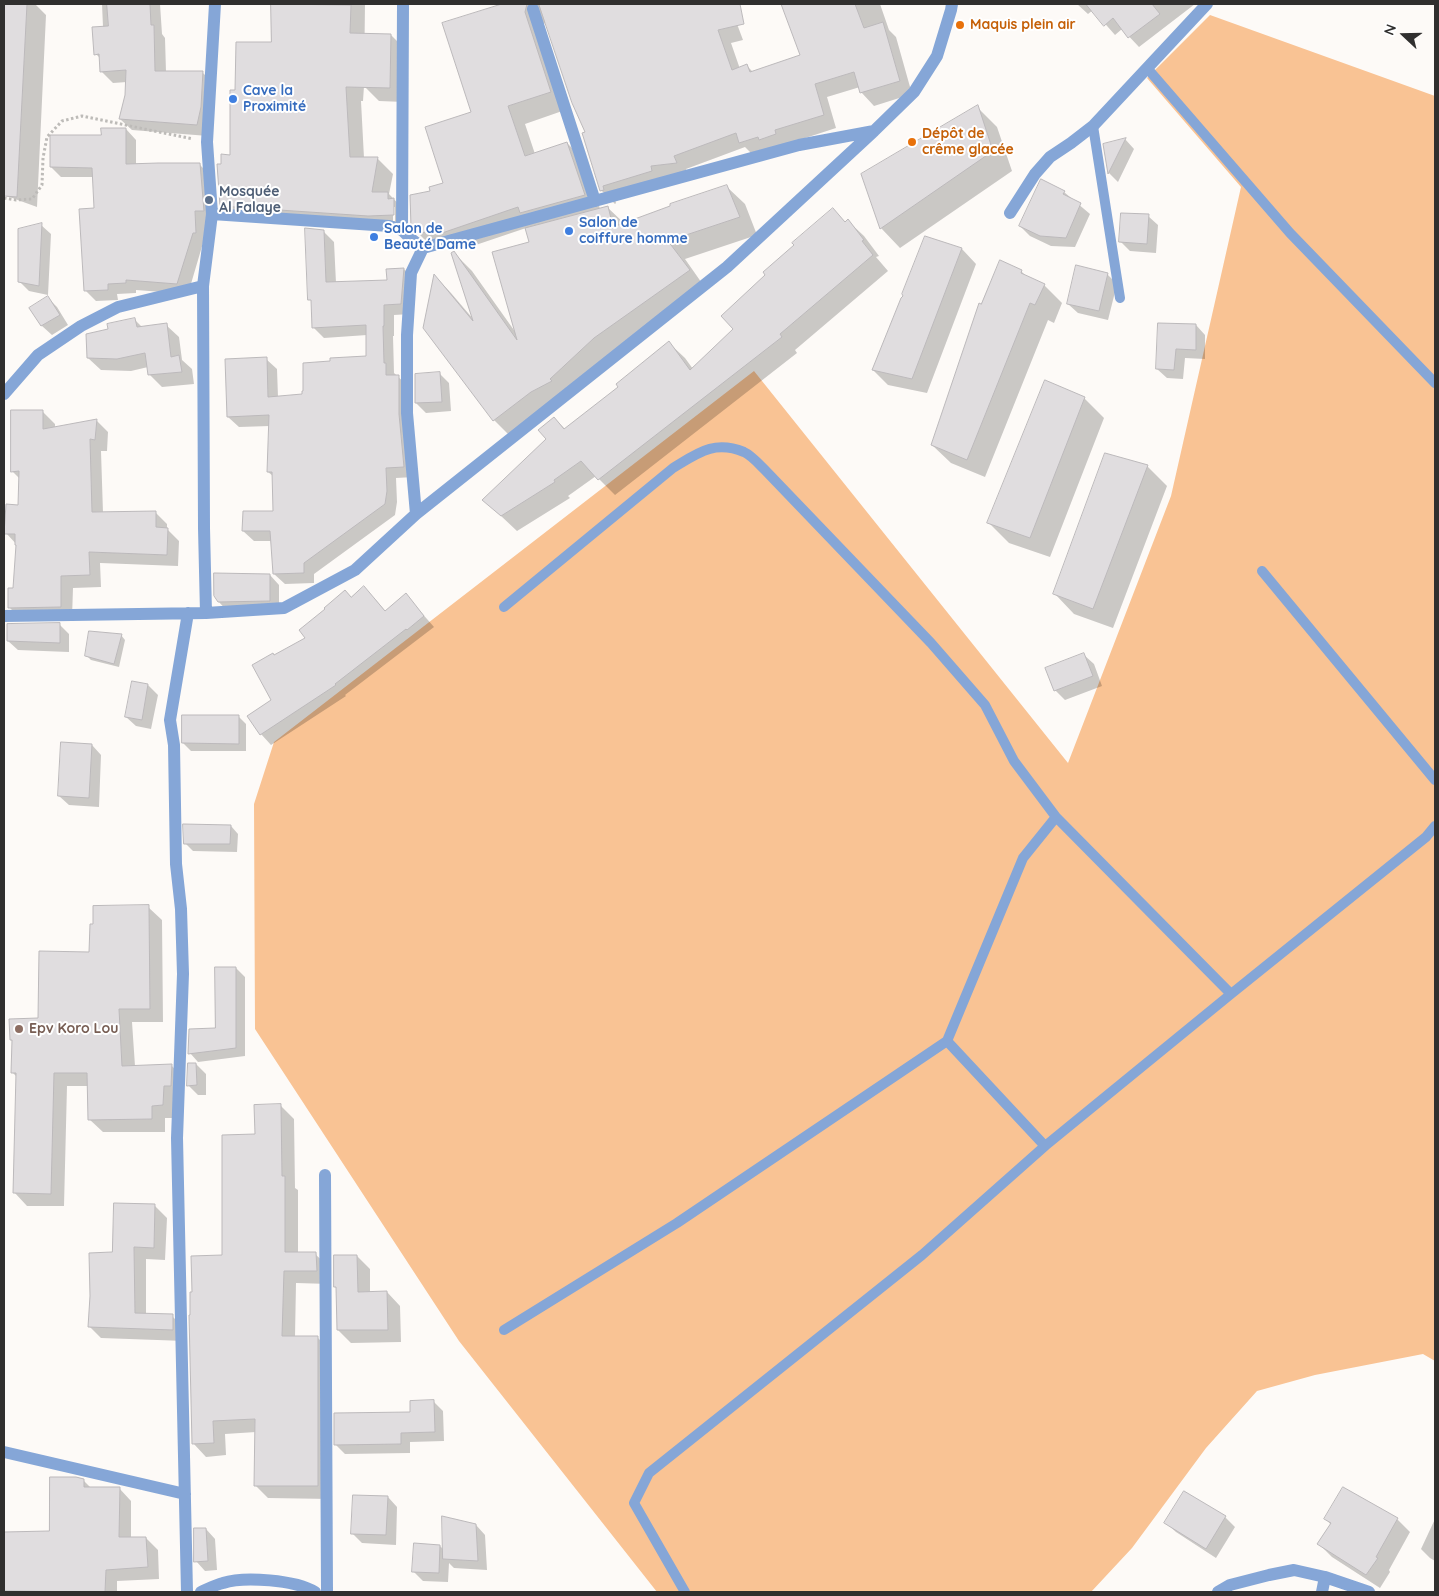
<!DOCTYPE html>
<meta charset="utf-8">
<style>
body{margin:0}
#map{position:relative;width:1439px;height:1596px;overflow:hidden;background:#fdfaf7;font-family:Quicksand,sans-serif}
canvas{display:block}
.frame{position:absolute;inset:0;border:5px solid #302f2e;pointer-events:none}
.north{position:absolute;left:1379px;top:10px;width:50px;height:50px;-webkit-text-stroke:4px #fff;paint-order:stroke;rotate:291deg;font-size:14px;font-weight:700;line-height:20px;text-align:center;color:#302f2e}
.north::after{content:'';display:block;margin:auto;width:18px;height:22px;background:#302f2e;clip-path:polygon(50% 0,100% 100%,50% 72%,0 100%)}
</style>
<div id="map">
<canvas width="1439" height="1596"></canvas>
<div class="frame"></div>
<div class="north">N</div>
</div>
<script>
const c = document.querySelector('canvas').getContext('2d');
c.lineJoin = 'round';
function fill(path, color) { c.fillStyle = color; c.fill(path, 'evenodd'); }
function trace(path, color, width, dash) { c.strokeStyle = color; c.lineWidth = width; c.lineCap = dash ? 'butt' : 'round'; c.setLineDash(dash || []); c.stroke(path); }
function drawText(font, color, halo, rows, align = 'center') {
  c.font = font + ' Quicksand,sans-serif'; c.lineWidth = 4; c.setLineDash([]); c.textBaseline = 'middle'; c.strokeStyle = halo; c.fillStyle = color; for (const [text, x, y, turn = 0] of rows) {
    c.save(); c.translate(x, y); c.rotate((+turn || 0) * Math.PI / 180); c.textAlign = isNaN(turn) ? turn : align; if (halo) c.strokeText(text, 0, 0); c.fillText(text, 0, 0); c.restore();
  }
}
const green = new Path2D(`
 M1210,15l225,81v1265l-12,-7 -108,21 -58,16 -51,57 -74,100 -41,44h-434l-198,-251 -204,-312 -1,-225 20,-62 480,-371 314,392 103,-267 70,-309 -94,-109z`);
const shadow = new Path2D(`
 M4,4h31l11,11 -9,192 -33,-12z
 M102,4h58l2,30 3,4 1,34h36l12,12 -6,52 -76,-6 -12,-11 6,-24 1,-13 -14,1 -12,-12v-12l-5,-5 7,-27z
 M272,4h93l-1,79 27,-48 15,15 -2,52 -25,-1 -15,-15 -1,15h-2l3,57 14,1 15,15 -4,20 19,20v15l-172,-8 -15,-15 1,-41 9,-9 5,-65 36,-48zM393,207h2v14h-2z
 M506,4h183l7,16 41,4 6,16 -12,3 9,26 7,-3 6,6 48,-16 -18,-52h97l9,26 7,7 16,57 -38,12 -13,-14 -1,-5 -33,10 9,31 -83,27 -8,-8 -59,22 3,6 -74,24 1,4 -1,1 -14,-14 -14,-57 -40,-112 -4,4 25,84 -43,15 10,30 32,-11 18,18 15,48 7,-2 18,17 102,-37 18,17 12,31 -72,24 21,30 -194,149 -18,-18 -70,-92 11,-52 16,17 23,27 -20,-67 18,18 44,62 15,-90 -5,-15 -65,22 -3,-3 -19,3 -4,-4 -3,1 -20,-20 20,-35 13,-9 27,-70 -28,-89z
 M1077,4h118l-56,43 -17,-18 -7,6 -22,-25 -5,4z
 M977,107l20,20 15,44 -112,77 -19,-20z
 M126,129l10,11v25h64l10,10 3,46h-8l1,22h-3l-15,51 -52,-4v3l-19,1 1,6 -22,1 -10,-10 9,-81 -1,-33h-33l-10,-10 51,-30z
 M1125,139l9,10 -16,33 -9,-9 -5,-28z
 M1064,192l26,22 -15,33 -24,-1 -21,-10 -10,-10z
 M833,210l13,13 2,-2 16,15 15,20 -3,1 12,14 -93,79 2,3 -182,142 -19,-19 -28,20 2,2 -53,33 -33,-31 63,-61 7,-21 11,11 55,-42 49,-44 16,15 8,11 42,-40 61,-83z
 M1148,216l10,9 -2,28 -26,-2 -10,-10z
 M41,225l10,9 -3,61 -19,-4 -10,-10z
 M323,231l11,11 2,41 52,-2v-11l16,-1 10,11 -3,34 -17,1v21h-1l1,37 15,14 5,90 -18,1 1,24 -2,13 -81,59v9l-29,1 -11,-10 -2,-33h-18l-11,-10 32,-19 -2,-36 -5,-4 2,-46 -31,1 -11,-10 38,-58 11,10 1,28 25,-2 28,-33 36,-5v-22l-43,3 -11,-11 -1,-25 -2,-3z
 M926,237l36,12 14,15 -49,129 -39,-8 -15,-15 32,-73z
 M1021,271l7,7 16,7 18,18 -8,20 -6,-3 -63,157 -34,-14 -19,-18z
 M1107,274l10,10 -9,36 -30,-7 -10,-9z
 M47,297l10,10 11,18 -16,10 -10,-9 -11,-18z
 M135,320l8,8 23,-3 13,12 3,23 10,9 2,15 -32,3 -13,-13 -1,-7 -17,4 -30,-1 -13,-12 22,-28z
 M1196,325l9,10v24l-20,-1 -2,21 -16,-1 -10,-9z
 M440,374l9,9 2,28 -25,2 -10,-10z
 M1084,398l20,20 -54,139 -41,-14 -20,-20z
 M43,412l12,12v4l42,-7 11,11 -1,19h-6l2,62 52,-1 12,12v5l12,12 -1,25 -78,-3 1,24 -28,1 -1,30 -51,1 -12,-12 5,-17 4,-44 -12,-13 14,-27v-27l-8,-8z
 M1147,466l20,20 -54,142 -39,-14 -19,-20z
 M270,575l9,10v25l-51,2 -9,-10z
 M406,595l28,32 -89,68 1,1 -75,49 -10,-11 12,-34 2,-44 32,-18 45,-39h23l11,13z
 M60,625l9,9v18l-51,-2 -10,-9z
 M121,635l4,5 -6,27 -28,-7 -5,-5z
 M1084,655l10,9 8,22 -37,14 -10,-10z
 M148,685l10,10 -7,34 -15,-3 -10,-9z
 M238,716l8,8v27h-55l-8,-8z
 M92,745l9,10 -2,52 -30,-2 -10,-9z
 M231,826l7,8 -1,18 -44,-1 -8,-8z
 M148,907l14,13 1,102h-31l3,44 36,-1 13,14 -8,39h-11v14h-62l-14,-13v-33h-22l-3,120h-37l-13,-14 3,-115 -5,-5 1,-30 -2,-2 28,-21 51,-66z
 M236,968l9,9v79l-47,6 -8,-9 26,-23z
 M196,1064l10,10v21h-8l-10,-10z
 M281,1106l13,13 1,69 3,2v63l17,1 14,13 1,17 -34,-1 -1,54h22l13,13 1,149 -63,-1 -13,-13 1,-53 -31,2 1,21 -20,2 -13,-14 30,-186 33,-121z
 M155,1206l12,12 -2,42 -19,-1v56l26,1 12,12 1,13 -84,-3 -12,-12 24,-72z
 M357,1256l13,13v24l17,-1 13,14 1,36 -50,1 -13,-13v-41l-3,-2z
 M433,1401l10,10 1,30 -34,1v11l-65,1 -9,-9 75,-32z
 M83,1480l8,8h28l12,13v37h15l12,12 1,29 -42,2v11h-113v-59h47z
 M1185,1492l40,25 10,10 -19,31 -40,-26 -10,-9z
 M388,1497l9,10 -1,38 -34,-2 -10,-10z
 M1326,1519h71l13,13 -21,38 1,2 -10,16 -48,-31 -13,-13 12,-19z
 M1435,1519v42l-5,-3 -9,-9z
 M476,1525l9,10 2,35 -33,-2 -5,-5 -1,19 -25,-1 -10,-10 27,-25 4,4z
 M206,1529l9,10 2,31 -12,1 -9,-10z`);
const building = new Path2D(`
 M4,4h23l-10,193 -13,-1z
 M107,4h43l1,21h3l1,46h48l-2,36 -4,18 -78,-6 6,-24 1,-25 -26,2 -1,-18 -5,1 -2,-28 16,-1z
 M271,4l80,1 -1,28 41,1 -1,54 -44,-1 4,70h28l-6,35h16v7l6,-1v17l-26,1 -148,-10 -3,-42h4v-10l9,1v-65h5l1,-48h35z
 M502,4h25l-2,8 26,80 -43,14 17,50 42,-14 18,53 -65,18 -2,-6 -76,26 1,-4 -23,4 -1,-5 -6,1 -2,-2 -1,-32 20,-4 -1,-4 14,-4 -18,-56 46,-15 -29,-89z
 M539,4h201l4,20 -26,6 14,40 15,-6 3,8 50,-17 -19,-51h74l9,24 19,-6 17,59 -40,12 -6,-21 -39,12 9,31 -49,15 1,4 -17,6 -1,-3 -19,6 -3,-10 -62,23 3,7 -26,3 1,5 -49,15 1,4 -4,1 -17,-55 -1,-3 3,-1 -13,-29z
 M1086,4h66l8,10 -32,24 -15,-20 -9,8z
 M978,105l15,46 -113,78 -19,-55z
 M101,128h25v36l32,-1h42l4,48h-9l1,22h-3l-16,51 -51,-4v3l-18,1v6l-24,1 -5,-82 15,-1 -2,-40 -42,-1v-32h51z
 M1126,138l-18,36 -5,-30z
 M1041,179l24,12 -2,3 18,9 -15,35 -26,-2 -21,-10z
 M727,185l13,32 -72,24 22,29 -96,68 -44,41 2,2 -21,11 -38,29 -70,-93 11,-54 39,47 -22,-68 3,-2 63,89 -25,-88 37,-10 -4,-14 83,-22 5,21 57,-21v-2z
 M833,208l12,14 3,-3 16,21 -2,1 11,14 -93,79 2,3 -184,143 -17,-19 -27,19 1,2 -54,34 -19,-16 64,-61 -8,-9 16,-13 10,12 54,-42 -2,-3 53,-43 21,29 43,-41 -12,-13 44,-41 -2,-3 31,-27 -2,-2z
 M1121,213l28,1 -2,30 -28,-2z
 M42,223l-3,63 -21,-4v-53z
 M305,228l19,2 2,52 61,-2 -1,-11 18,-1 -3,36 -17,1v21h-1l1,37h2v12h13v39l5,53 -18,1 1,23 -2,13 -81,59v10l-31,1 -3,-43h-28l1,-20h30l-1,-39h-5l2,-57 -42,2 -2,-58 42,-2 1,40 34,-3v-3h1v-28l27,-2v-3l36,-2v-31l-54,3 -1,-28h-3z
 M925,236l37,12 -50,131 -40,-9 29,-72 2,-2 -1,-2z
 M1000,260l22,10 -1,3 24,11 -10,21 -5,-2 -63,157 -36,-15 48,-142 2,1z
 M1076,265l32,8 -9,38 -32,-7z
 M48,296l12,19 -19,11 -12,-18z
 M135,318l2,9 30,-4 4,34 8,-2 3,17 -34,3 -3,-22 -28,6 -30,-1 -1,-24 22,-5 -1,-5z
 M1158,323l38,1v26l-20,-1 -2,21 -18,-1z
 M440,372l2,30 -27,1v-29z
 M1045,380l40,17 -55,141 -43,-15z
 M11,410h32v19l54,-10 -2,21 -5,-1 2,73 64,-1v16l12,1 -1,27 -78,-3 1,23 -29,1v31l-53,1v-20h5l3,-43h-1v-11h-11l2,-30 12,1 1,-34 -8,1z
 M1105,453l43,12 -55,144 -40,-15z
 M214,573l56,1v27l-52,1 -4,-6z
 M364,586l21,25 21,-18 18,23 -17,14 -1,-1 -71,55 1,1 -76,50 -13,-19 24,-16 -19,-35 21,-12 1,2 31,-17 -6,-8 26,-21 -1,-1 21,-18 6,7z
 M60,623v20l-53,-2v-17z
 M89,631l33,3 -8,30 -29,-8z
 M1084,653l9,23 -39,15 -9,-23z
 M132,681l16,3 -6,36 -17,-3z
 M182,715h57v29l-57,-1z
 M61,742l31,2 -3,54 -31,-2z
 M183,824l48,1 -1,19h-46z
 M149,905l1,104h-31l3,57 50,-2 -1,22h-7l-1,19 -11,1v13l-64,1 -1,-47h-33l-3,121 -38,-1 3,-120h-5l1,-33h-2l-1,-21 29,-1 1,-67 50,1 1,-28h3v-18z
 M215,967h21v81l-48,6 1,-25 26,-1z
 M188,1063h8l1,22 -10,1z
 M281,1104l1,72h3v76h31l1,19h-33l-2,65h36v150h-64l1,-67 -42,2 1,22 -22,1 -3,-129h1v-23h2l-1,-36 31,-1v-120l33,-1 -1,-29z
 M114,1203l41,1 -1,44 -20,-1 1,66 38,1v16l-85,-3 2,-31 -1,-43 23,-1z
 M334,1255h23l1,37 29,-1 1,39h-51l-1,-43h-2z
 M434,1400l1,32 -34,1v11l-67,1v-32l76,-1v-11z
 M50,1477h26l8,2v8h36l-1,50h27l2,30 -42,3 -1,22 -101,-1v-59l45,-1z
 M1343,1487l55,31 -22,39 2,1 -12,17 -49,-31 14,-21 -7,-4z
 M1184,1491l42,25 -20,33 -42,-26z
 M353,1495l35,1 -2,39 -35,-1z
 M442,1516l34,8 2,37 -35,-2z
 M194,1528h12l2,33 -14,1z
 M414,1543l26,2 -1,28 -27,-1z`);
const path = new Path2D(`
 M4,198l12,2 16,-1 10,-14 1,-27 4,-21 15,-16 20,-5 111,23`);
const service = new Path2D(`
 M1147,68l143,165 145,150
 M1093,126l27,172
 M1262,571l173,209
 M504,607l169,-139c25,-15 41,-28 71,-16 7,3 15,12 21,18l166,173 54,62 29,56 42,56 175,177
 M947,1041l98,105
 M504,1330l173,-107 270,-182 76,-183 33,-41
 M685,1592l-51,-89 15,-30 273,-218 123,-109 186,-152 195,-157 9,-11`);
const minor = new Path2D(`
 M533,9l62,192
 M1010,213l25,-39 15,-17 21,-14 22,-17 114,-122
 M212,214l177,12 13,4 8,8 13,10 376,-103 75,-14
 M402,230l1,-226
 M4,394l34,-39 43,-29 37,-19 85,-21
 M416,514l-9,-101v-78l4,-62 12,-25
 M206,613l-2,-85 -1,-242 9,-72 -5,-72 8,-138
 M4,616l202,-3 78,-5 71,-38 61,-56 311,-247 147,-136 40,-39 23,-36 14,-46 1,-6
 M325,1175l2,417
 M4,1452l181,42
 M187,1592l-10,-454 6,-164 -2,-65 -5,-45 -2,-119 -4,-25 18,-107
 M201,1592c7,-3 14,-7 22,-9 21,-7 73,-3 92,9
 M1218,1592l12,-7 39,-10 25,-5 31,7 44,15
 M1322,1592l3,-15`);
const markers = [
 [960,25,5,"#e8710a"],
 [233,99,5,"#3f7fe0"],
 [912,142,5,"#e8710a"],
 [209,200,5,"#5c6f8a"],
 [569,231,5,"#3f7fe0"],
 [374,237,5,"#3f7fe0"],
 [19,1029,5,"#8d6e63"]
];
const foodNames = [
 ["Maquis plein air",970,25],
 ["Dépôt de",922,134],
 ["crême glacée",922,150]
];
const shopNames = [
 ["Cave la",243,91],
 ["Proximité",243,107],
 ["Salon de",579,223],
 ["coiffure homme",579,239],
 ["Salon de",384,229],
 ["Beauté Dame",384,245]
];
const serviceNames = [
 ["Mosquée",219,192],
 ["Al Falaye",219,208]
];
const educationNames = [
 ["Epv Koro Lou",29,1029]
];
fill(green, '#f9c394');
fill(shadow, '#0003');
fill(building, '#e0dddf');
trace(building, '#bcb9bb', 1);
trace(path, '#bdbbb8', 3, [2.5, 2.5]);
trace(service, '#85a6d7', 10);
trace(minor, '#85a6d7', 12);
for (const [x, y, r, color] of markers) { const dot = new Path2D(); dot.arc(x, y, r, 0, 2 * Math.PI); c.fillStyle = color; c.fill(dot); trace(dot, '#fff', 2); }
drawText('bold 14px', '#c56008', '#fff', foodNames, 'left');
drawText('bold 14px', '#366cbe', '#fff', shopNames, 'left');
drawText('bold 14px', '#4e5e75', '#fff', serviceNames, 'left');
drawText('bold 14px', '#785e54', '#fff', educationNames, 'left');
</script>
